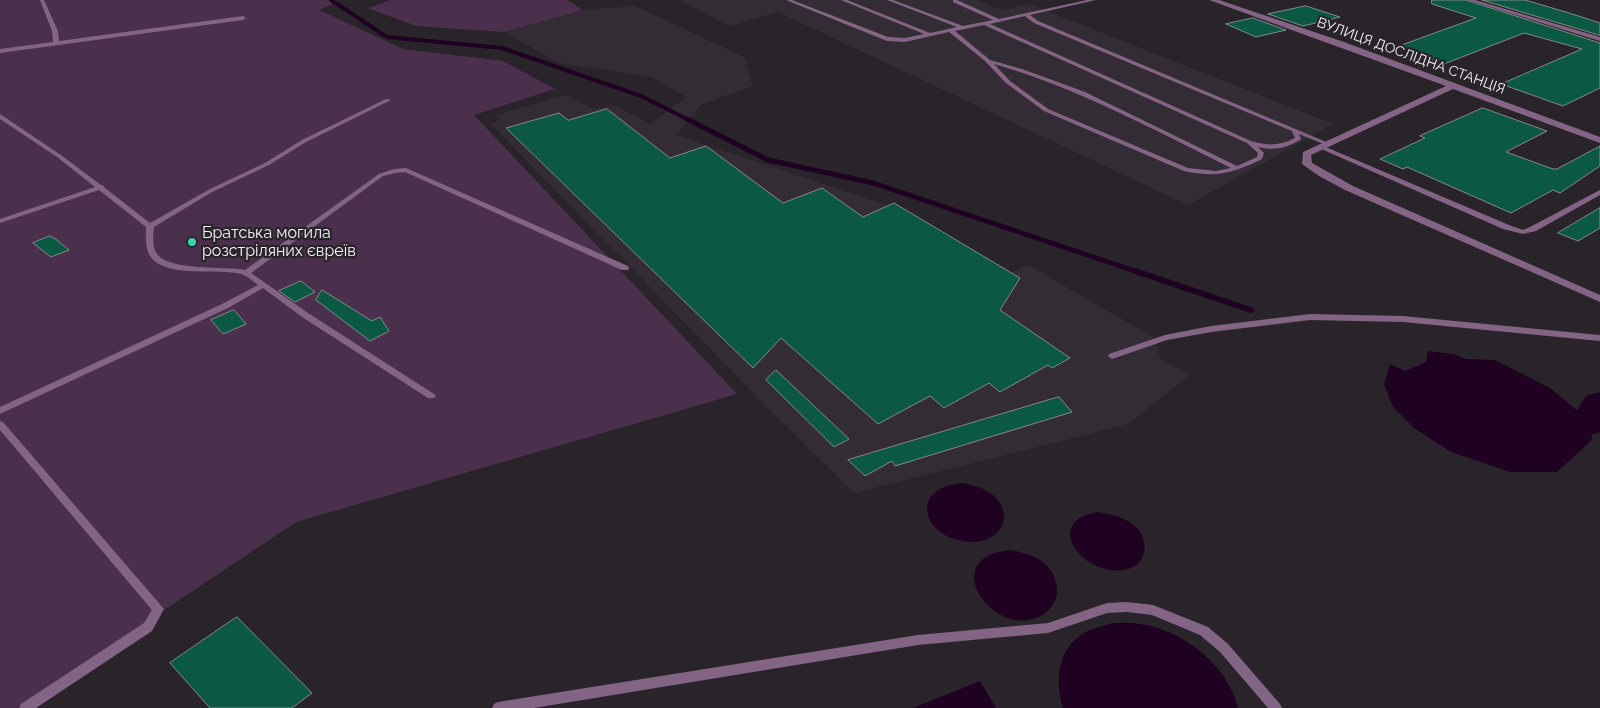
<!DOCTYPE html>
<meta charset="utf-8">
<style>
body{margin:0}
canvas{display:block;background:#282429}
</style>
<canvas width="1600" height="708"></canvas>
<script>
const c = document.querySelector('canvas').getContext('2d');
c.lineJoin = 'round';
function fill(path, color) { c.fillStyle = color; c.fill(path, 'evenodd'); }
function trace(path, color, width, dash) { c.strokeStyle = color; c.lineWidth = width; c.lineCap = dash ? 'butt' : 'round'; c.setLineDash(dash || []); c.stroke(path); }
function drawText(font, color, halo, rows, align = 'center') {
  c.font = font + ' Raleway,sans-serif'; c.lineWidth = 4.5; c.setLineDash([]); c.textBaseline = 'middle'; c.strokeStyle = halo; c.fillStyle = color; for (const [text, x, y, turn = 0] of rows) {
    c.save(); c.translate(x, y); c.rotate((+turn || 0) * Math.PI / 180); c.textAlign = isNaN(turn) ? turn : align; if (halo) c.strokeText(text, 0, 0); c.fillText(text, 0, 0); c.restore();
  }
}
const built = new Path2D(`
 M679,0h296l27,10 27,-6 304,120 -145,81 -410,-193 -48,14z
 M635,6l109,51 9,29 -51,18 -26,31 219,73 114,66 19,-9 125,72 8,23 29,15 -62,49 -274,69 -95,-94 -268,-275 9,-5 -5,-4 71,-20 27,14 22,-3 36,18 36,-27 -36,-20 -92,-14 -55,-31 79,-22z`);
const green = new Path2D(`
 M0,0h335l3,2 -19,8 84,39 100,12 52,28 -81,26 263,279 -441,128 -279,186h-17z
 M390,0h177l16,10 -79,22 -88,-6 -48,-18z`);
const water = new Path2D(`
 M1428,351l26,3 12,5 29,1 55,28 40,33 2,19 -35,32h-47l-59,-20 -37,-24 -21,-21 -9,-23 6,-20 15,7 21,-9z
 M963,483c65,11 46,73 -9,56 -9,-3 -20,-10 -24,-19 -11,-24 12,-36 33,-37z
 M1098,512c13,2 25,5 36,13 17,15 14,42 -11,45 -40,6 -82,-49 -25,-58z
 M1011,550c9,2 17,4 26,8 21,12 29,41 7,56 -48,31 -111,-58 -33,-64z
 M1113,623c9,0 18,-1 27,1 43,6 88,41 98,84h-175c-9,-29 -5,-64 27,-78 7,-3 15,-5 23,-7z
 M980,681l16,27h-83z`);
const streamFar2 = new Path2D(`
 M331,0l56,37 115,11 139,48 48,24`);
const streamFar1 = new Path2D(`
 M687,119l81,41 105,23 265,89`);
const stream = new Path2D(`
 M1135,271l116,39`);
const river = new Path2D(`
 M1600,392v40l-10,3 -14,-4 -6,-10 16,-25z`);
const building = new Path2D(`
 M1432,0h34l134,43v45l-37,18 -62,-22 81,-35 -58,-16 -80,31 -48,-17 80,-29 -44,-14z
 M1482,0h43l44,13 31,10v12z
 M1306,6l34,11 -37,9 -35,-12z
 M1253,18l33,12 -30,7 -30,-13z
 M1483,108l64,23 -41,21 47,17h4l43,-23v20l-40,27 -7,-3 -42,23 -104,-46 -4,2 -23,-10 45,-21 -5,-2z
 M607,109l63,49 36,-12 77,57 39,-15 41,29 31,-14 126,75 -20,32 70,48 -18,10 -4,-3 -48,27 -11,-9 -45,25 -14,-12 -52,28 -97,-86 -28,30 -247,-240 53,-15 9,7z
 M1600,208v20l-22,13 -20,-8z
 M50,236l7,4 12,10 -18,7 -18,-14z
 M301,281l14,11 -20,10 -16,-11z
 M322,290l50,31 8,-4 9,14 -19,10 -54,-41z
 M234,310l12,14 -23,10 -12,-14z
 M776,370l73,69 -15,8 -68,-67z
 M1059,397l13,15 -177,54 -3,-5 -27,15 -17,-16z
 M237,617l75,76 -20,15h-82l-40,-45z`);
const service = new Path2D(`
 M40,0h4l14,31 1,10 184,-25 3,2 -3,2 -243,33v-4l53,-7 -1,-11z
 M786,0h6l96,37 17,1 19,-4 -83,-34h6l83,33 27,-6 -70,-27h6l70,26 30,-6 -40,-18v-2h4l42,19 88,-19h9l-66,15 8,6 293,123 -1,1h-4l-27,-11 2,5 -1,1c-14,8 -26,11 -42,7l6,6 -2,6c-28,14 -47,19 -78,12l-140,-60 -38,-28 -21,-22 -36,-29 -44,10 -18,-1zM1025,16l9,7 258,108 3,7c-16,8 -27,8 -44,3l-261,-117zM984,25l263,118 11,10 -1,4 -20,9 -152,-74 -63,-23 -32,-9 -35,-29zM994,64c84,24 160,66 237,104l-15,3 -28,-3 -140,-59 -38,-28z
 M1468,0h7l125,37v4z
 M386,99l5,1 -85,42 -37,23 -57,27 -58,35c-1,8 -2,20 3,27 12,17 67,12 88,16l134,-96 15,-5 12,-1 222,98 1,2 -1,2h-6l-217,-98 -10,1 -12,3 -132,97 57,40 126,81 2,2 -2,2h-6l-126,-81 -39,-29 -35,20 -228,106v-7l222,-103 36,-19c-5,-4 -11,-9 -17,-11 -23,-6 -80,5 -92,-20 -4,-9 -3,-18 -3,-27l-47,-37 -99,33v-4l95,-32 -38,-30 -57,-38v-5l61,41 40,30 3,1 1,2 45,35 58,-33 57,-27 37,-23z
 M1321,145l188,80 14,5 7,-3 68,-36 2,-1v5l-64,36 -13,3 -20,-5 -184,-81 -1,-1z
 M1310,314l93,2 197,19v6l-197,-19 -93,-2 -99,12 -44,8 -55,19 -4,-3 1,-2 56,-19 46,-9z
 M0,421l3,1 161,187 -12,22 -116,77h-17l2,-4 123,-81 8,-13 -152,-180z
 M1127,602l26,3 55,22 20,17 52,60 2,4h-14l-48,-56 -20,-17 -48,-20 -25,-3 -20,1 -59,20 -130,12 -384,63h-42l2,-4 4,-2 420,-67 130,-12 59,-20z`);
const minor = new Path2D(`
 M1209,0h10l125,42 256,95v6l-147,-54 -142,66 1,8 41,23 247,109v7l-255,-112 -26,-14 -17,-12 1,-12 143,-66z`);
const markers = [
 [192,242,5,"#36d4a7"]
];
const farStreetnames = [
 ["ВУЛИЦЯ ДОСЛІДНА СТАНЦІЯ",1411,56,20]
];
const poiNames = [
 ["Братська могила",202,233],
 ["розстріляних євреїв",202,251]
];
fill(built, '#342c35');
fill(green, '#4a304c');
fill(water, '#1f0122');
trace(streamFar2, '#1f0122', 4);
trace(streamFar1, '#1f0122', 5);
trace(stream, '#1f0122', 6);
fill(river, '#1f0122');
fill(building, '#0b5843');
trace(building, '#828a87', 1);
fill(service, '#836485');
fill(minor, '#836485');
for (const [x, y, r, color] of markers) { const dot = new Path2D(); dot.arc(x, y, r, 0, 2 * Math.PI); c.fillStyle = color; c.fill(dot); trace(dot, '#282429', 2); }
drawText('14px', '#f6f3f7', '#282429', farStreetnames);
drawText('16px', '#f6f3f7', '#282429', poiNames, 'left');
</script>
